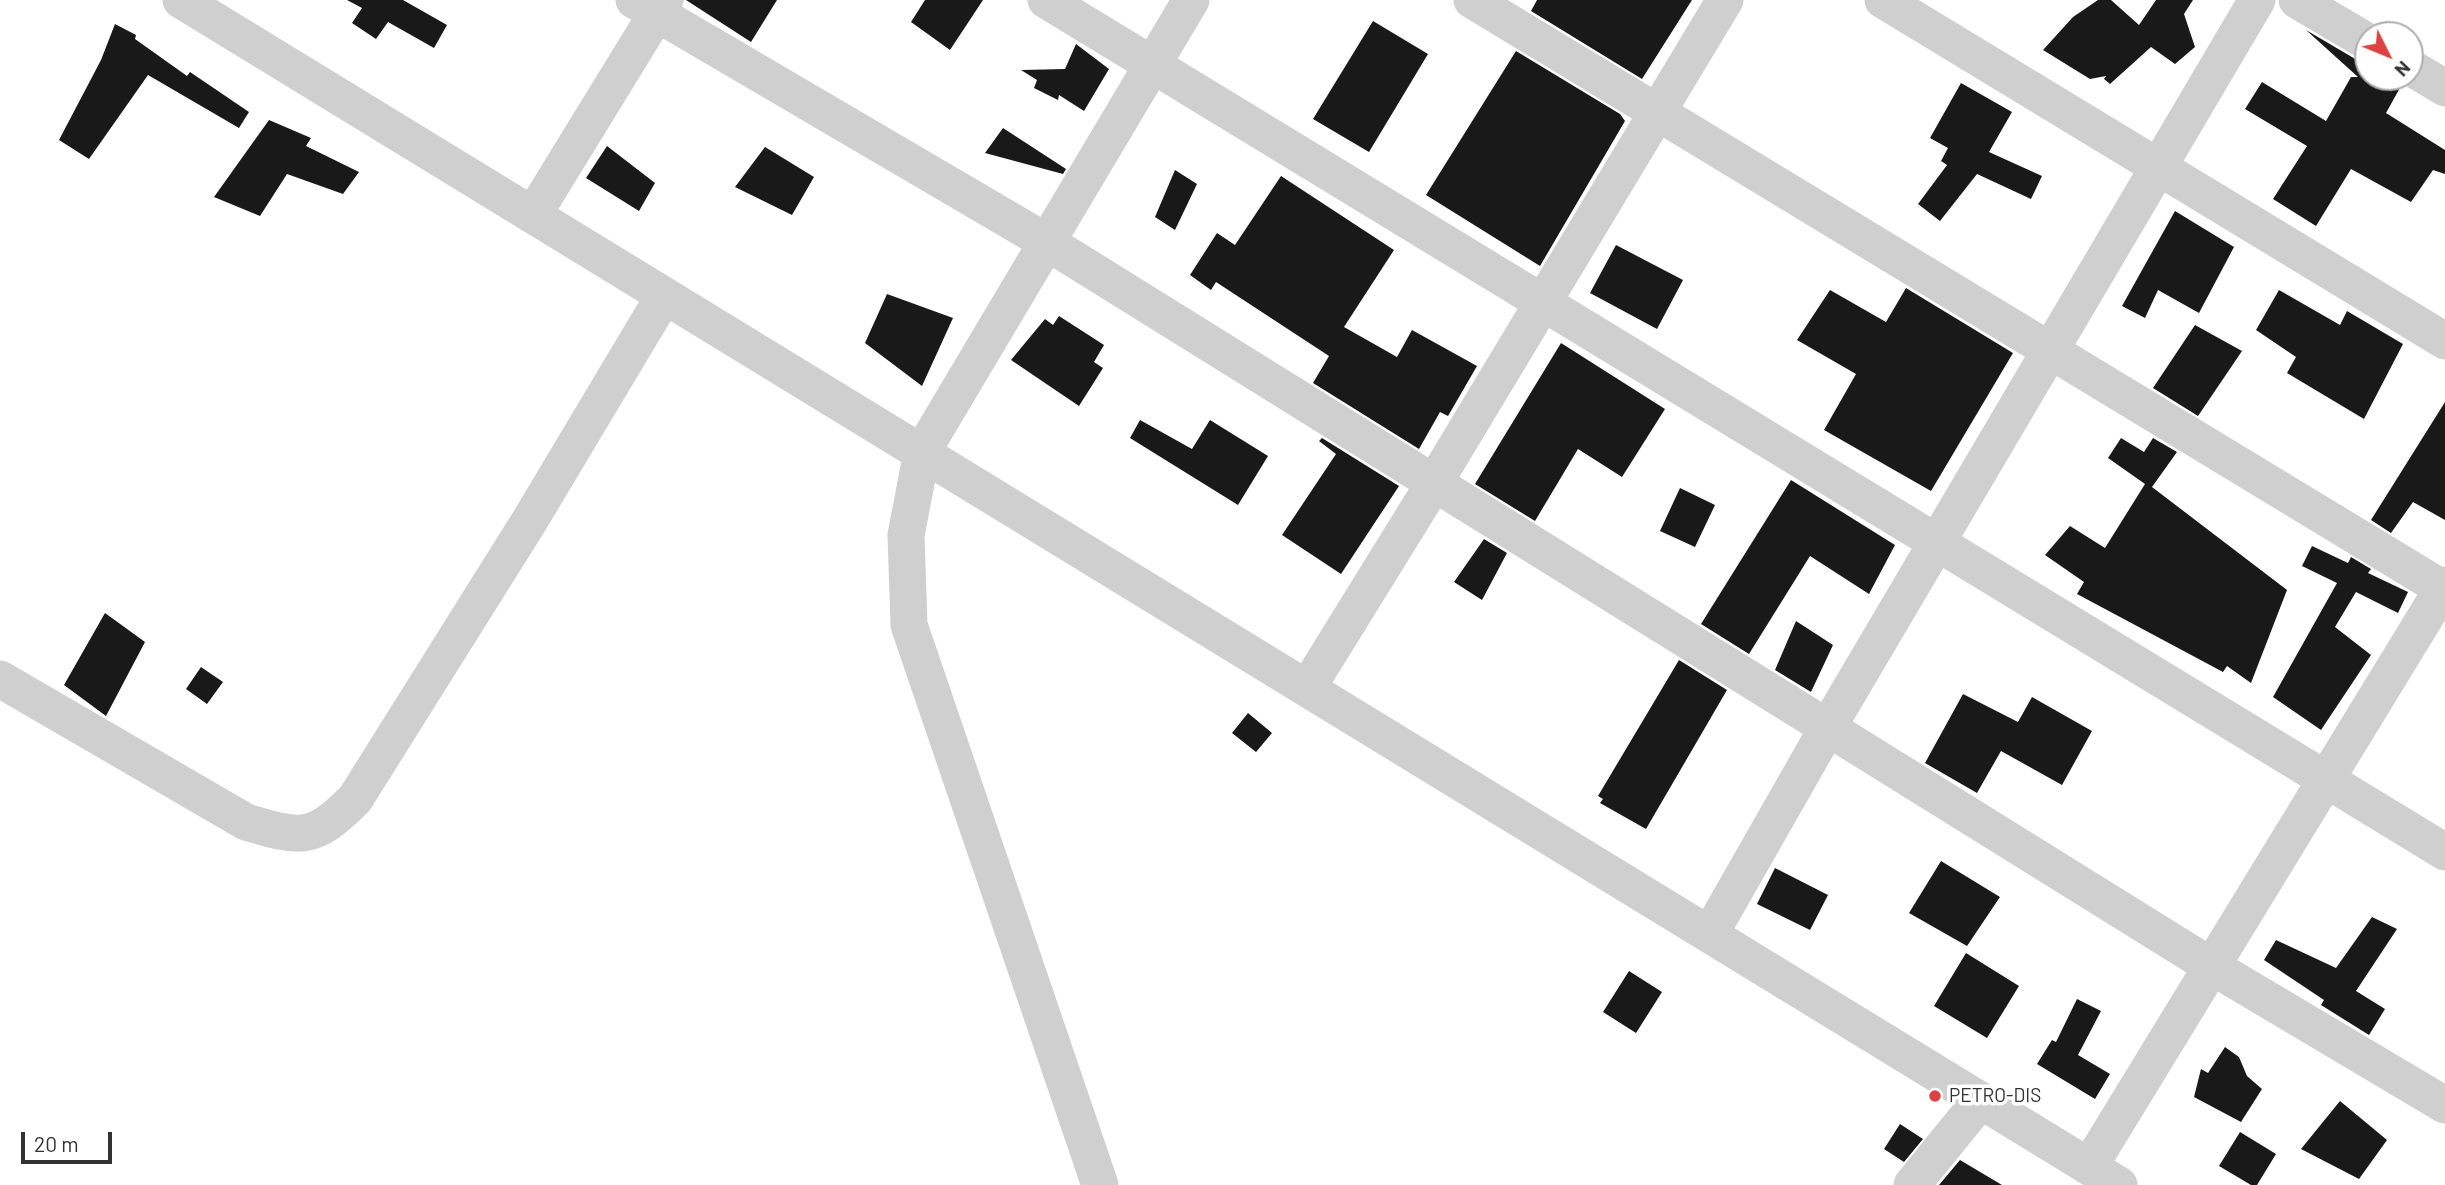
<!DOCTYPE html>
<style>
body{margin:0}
#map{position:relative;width:2445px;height:1185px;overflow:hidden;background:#fff;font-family:Barlow,sans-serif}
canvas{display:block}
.north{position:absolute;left:2354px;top:21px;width:70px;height:70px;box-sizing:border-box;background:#fff;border:2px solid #adadad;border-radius:50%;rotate:133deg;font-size:19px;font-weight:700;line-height:28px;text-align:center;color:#323232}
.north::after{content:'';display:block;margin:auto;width:24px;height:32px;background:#dd4141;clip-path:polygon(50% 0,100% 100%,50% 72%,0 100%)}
.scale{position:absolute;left:21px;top:1132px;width:91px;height:32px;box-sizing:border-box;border:4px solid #323232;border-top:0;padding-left:9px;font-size:21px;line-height:24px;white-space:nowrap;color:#323232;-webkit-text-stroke:5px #fff;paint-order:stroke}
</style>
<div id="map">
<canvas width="2445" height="1185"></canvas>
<div class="north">N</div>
<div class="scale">20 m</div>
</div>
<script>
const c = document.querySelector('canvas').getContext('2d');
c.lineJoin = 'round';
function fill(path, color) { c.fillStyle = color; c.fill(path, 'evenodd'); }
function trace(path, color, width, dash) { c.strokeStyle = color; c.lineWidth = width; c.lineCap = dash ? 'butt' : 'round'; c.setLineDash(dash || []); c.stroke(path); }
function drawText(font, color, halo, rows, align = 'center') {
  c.font = font + ' Barlow,sans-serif'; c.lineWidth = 7; c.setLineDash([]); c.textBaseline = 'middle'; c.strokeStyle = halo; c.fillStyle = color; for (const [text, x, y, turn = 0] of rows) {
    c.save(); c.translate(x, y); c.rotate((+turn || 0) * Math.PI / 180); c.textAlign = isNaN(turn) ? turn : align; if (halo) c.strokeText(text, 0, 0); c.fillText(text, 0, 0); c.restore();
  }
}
const building = new Path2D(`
 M347,0h56l44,25 -13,23 -46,-26 -12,17 -24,-16 10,-15z
 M686,0h91l-26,42z
 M925,0h58l-33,50 -39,-28z
 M1537,0h155l-50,79 -111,-68z
 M2098,0h13l28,25 17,-25h37l-9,14 11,33 -20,17 -24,-17 -41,37 -6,-5 2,-3 -16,3 -47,-29 30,-33z
 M1373,21l55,33 -59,98 -56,-33z
 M115,24l21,11 -1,4 52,37 3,-4 59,40 -10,16 -91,-53 -59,84 -30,-19 42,-80z
 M2306,30l51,30 11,3v14h24l9,9 -15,27 59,37v24l-12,-4 -22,32 -60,-33 -35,57 -43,-27 34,-53 -62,-37 17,-27 64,39 25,-44h7z
 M1076,44l33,25 -25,42 -25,-16 -1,5 -24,-12 3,-8 -16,-10 44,-1z
 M1516,51l104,63 5,7 -85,145 -114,-71z
 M1961,83l51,29 -23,40 53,24 -11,23 -54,-25 -37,47 -22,-17 29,-39 -6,-4 7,-13 -18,-10z
 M269,120l42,18 -5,8 53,26 -16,22 -56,-20 -27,42 -46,-19z
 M1003,128l63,41 -3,5 -78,-21z
 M607,146l48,37 -16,28 -53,-33z
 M765,147l49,30 -22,38 -57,-28z
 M1175,170l22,14 -22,46 -20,-13z
 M1281,176l113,74 -50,77 53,30 15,-27 65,36 -29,50 -8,-4 -21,37 -106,-66 16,-27 -113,-74 -5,8 -21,-15 27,-42 18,12z
 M2175,211l59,36 -35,66 -41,-23 -13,28 -23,-12z
 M1616,245l67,35 -26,49 -67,-36z
 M1906,288l107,65 -82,138 -107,-61 32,-56 -59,-34 33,-50 56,32z
 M2279,290l61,35 7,-14 56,33 -39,75 -77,-46 9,-16 -40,-27z
 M887,294l66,24 -31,68 -57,-43z
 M1059,316l45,29 -10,17 9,6 -24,38 -68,-46 34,-41 8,6z
 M2195,325l47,26 -44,65 -45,-28z
 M1561,343l104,66 -43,68 -44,-28 -43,72 -60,-37z
 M2445,402v118l-32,-18 -22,31 -20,-13z
 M1140,420l52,29 18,-29 58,36 -30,49 -108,-67z
 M1322,438l77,48 -58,88 -59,-39 54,-81 -17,-13z
 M2121,438l23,14 9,-14 24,14 -25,35 135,103 -36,93 -24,-17 -4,6 -146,-78 7,-12 -39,-27 25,-29 35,22 40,-64 -37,-26z
 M1791,480l104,65 -26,49 -59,-38 -61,98 -48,-30z
 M1680,488l35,17 -20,42 -35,-16z
 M1484,539l23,14 -25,47 -28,-18z
 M2312,546l36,17 3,-6 20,12 -3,4 40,19 -10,21 -42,-21 -21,35 36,28 -50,75 -48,-33 64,-114 -35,-17z
 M105,613l40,29 -39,74 -42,-31z
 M1796,621l37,24 -22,47 -36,-22z
 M1679,660l48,30 -81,139 -46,-26 3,-4 -5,-3z
 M201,667l22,15 -16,22 -21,-15z
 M1963,694l55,28 14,-25 60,34 -30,54 -61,-34 -24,42 -52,-30z
 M1248,713l24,20 -16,19 -24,-19z
 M1941,861l59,36 -33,49 -58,-33z
 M1775,868l53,27 -18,35 -53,-26z
 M2372,917l25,12 -41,62 29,18 -16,26 -48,-30 3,-5 -60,-40 12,-20 60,28z
 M1966,953l53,33 -32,52 -53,-32z
 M1629,971l33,21 -26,41 -33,-21z
 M2077,999l24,12 -23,44 32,19 -15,25 -58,-35 15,-24 4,2z
 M2225,1047l14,10 8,19 15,13 -21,33 -47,-25 7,-28 7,4z
 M2340,1101l47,39 -28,39 -58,-30z
 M1900,1124l23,15 -19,23 -20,-13z
 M2240,1132l36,22 -19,31h-6l-32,-19z
 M1960,1160l42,25h-63z`);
const minor = new Path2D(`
 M181,0l1938,1185
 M634,0l411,241 1166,725 234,139
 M1046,0l1399,852
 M1472,0l973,590
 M1883,0l562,341
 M2297,0l71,42
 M2410,67l35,21
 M533,215l132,-215
 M0,679l246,143c55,16 66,20 109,-23l175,-279 134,-224
 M1308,687l125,-202 292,-485
 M1710,934l118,-207 429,-727
 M2089,1167l356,-582
 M1100,1185l-191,-560 -3,-90 16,-83 269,-452
 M1912,1185l68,-84`);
const markers = [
 [1935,1096,7,"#dd4141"]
];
const poiNames = [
 ["PETRO-DIS",1949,1096]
];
fill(building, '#191919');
trace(minor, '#cfcfcf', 37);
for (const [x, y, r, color] of markers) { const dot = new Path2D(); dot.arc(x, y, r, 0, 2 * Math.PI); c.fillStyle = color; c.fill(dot); trace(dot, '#fff', 2.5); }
drawText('19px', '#323232', '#fff', poiNames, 'left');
</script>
